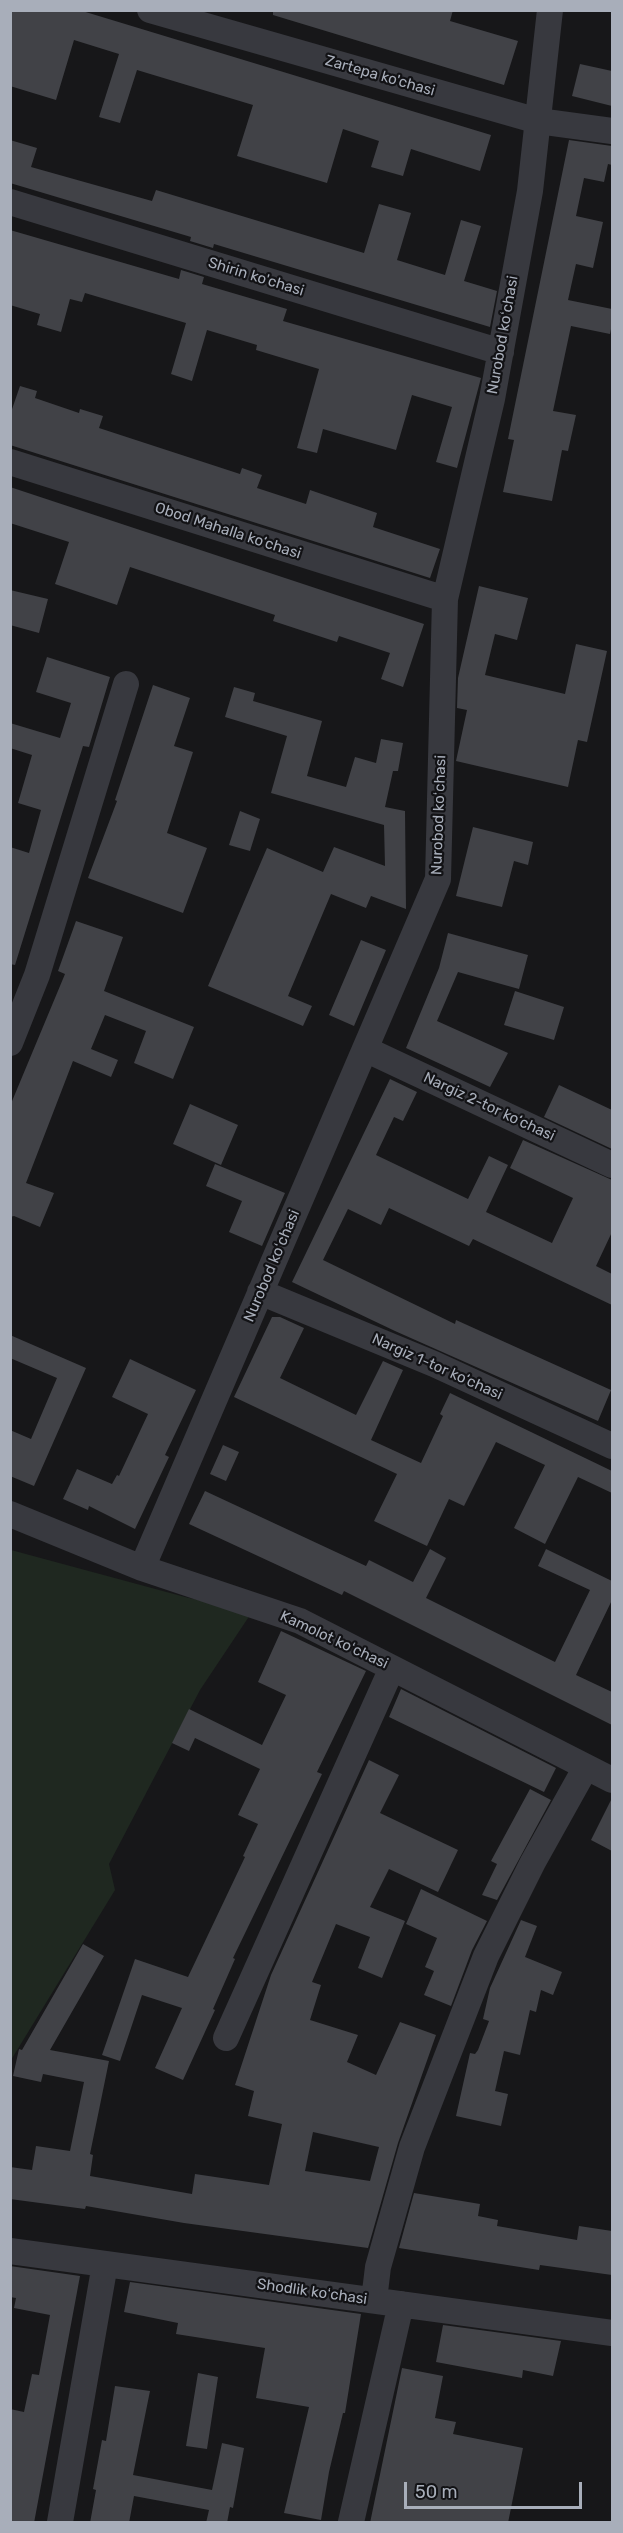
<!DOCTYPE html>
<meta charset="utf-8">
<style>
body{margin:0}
#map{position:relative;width:623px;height:2533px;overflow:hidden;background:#171719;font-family:Rubik,sans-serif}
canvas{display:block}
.frame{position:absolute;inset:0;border:12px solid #a8aeba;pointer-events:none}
.scale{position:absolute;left:404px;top:2482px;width:178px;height:27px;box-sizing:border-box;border:3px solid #a8aeba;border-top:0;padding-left:8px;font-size:18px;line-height:21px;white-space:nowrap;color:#a8aeba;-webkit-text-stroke:4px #121215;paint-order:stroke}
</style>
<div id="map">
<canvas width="623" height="2533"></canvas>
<div class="frame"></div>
<div class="scale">50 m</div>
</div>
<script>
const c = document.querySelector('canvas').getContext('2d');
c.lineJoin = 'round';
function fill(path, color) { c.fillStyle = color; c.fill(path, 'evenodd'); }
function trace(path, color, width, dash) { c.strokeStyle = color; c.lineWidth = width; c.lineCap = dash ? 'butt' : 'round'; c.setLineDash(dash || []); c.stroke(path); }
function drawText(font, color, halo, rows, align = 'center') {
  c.font = font + ' Rubik,sans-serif'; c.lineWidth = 4.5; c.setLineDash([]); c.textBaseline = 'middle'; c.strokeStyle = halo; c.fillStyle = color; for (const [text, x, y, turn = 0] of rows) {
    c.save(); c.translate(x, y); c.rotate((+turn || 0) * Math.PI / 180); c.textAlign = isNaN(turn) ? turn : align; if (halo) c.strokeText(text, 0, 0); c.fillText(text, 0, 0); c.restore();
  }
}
const green = new Path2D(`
 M11,1550l174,47 67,15 -52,78 -91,174 6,26 -104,170z`);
const building = new Path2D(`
 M10,10h69l412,125 -11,36 -69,-22 -8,27 -32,-9 8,-26 -36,-12 -16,54 -90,-27 16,-51 -116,-35 -17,53 -21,-6 20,-63 -45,-14 -18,60 -46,-14z
 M273,10h180l-3,11 68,20 -14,44 -231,-70z
 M580,64l32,7v35l-40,-10z
 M10,140l27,8 -6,19 121,34 4,-11 208,63 15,-49 32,9 -14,47 48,15 16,-55 20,6 -17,55 33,10 -7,36 -276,-83 -1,4 -23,-7 1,-4 -181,-54z
 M569,140l43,6v19l-4,-1 -4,18 -20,-4 -8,38 27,6 -10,46 -17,-4 -8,36 44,9v15l-2,10 -39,-8 -18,85 23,4 -8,36 -6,-1 -10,51 -49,-9 11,-52 -6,-1z
 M10,230l169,49 2,-9 23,7 -2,7 85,25 -4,12 198,57 -24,90 -21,-6 16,-55 -40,-12 -16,55 -73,-21 -6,24 -20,-5 22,-79 -63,-19 1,-5 -50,-15 -15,51 -21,-7 15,-51 -101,-30 -3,9 -12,-3 -9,33 -24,-7 3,-11 -30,-9z
 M20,386l17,5 -2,7 44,15 1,-4 23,7 -4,12 141,46 2,-6 20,7 -5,13 49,16 4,-14 67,23 -4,14 67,22 -10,29 -420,-133v-30z
 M10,487l414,137 -21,63 -22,-8 9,-26 -51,-17 -2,6 -64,-21 2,-6 -145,-48 -13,38 -62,-21 14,-42 -59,-19z
 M479,586l49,12 -11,42 -22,-6 -10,41 80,19 11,-50 31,7 -20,91 -9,-2 -10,47 -112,-26 11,-51 -10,-2 1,-30z
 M10,590l38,9 -9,34 -29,-8z
 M47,657l63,20 -21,70 -6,-1 -68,219 -5,-1v-117l19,6 12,-43 -23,-7 14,-48 -22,-7v-25l50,15 11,-35 -35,-11z
 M153,685l37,13 -16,48 19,6 -26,81 40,15 -24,65 -95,-35 29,-77 -2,-1z
 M234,687l21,6 -2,8 69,20 -15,55 39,11 9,-30 21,6 5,-24 22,4 -5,28h-5l-8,36 20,4 1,98 -35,-13 -5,12 -35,-14 -43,102 24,10 -9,20 -95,-40 59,-138 56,24 11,-25 51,19 -1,-41 -113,-32 16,-57 -62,-19z
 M240,811l20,8 -10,32 -21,-6z
 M473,827l60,15 -5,23 -14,-4 -12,46 -46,-11z
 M76,921l47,16 -19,54 90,36 -21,52 -39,-16 12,-32 -41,-16 -14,34 27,11 -7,17 -38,-16 -47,122 28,10 -14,34 -26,-11 -4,1v-111l55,-132 -7,-3z
 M448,933l80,22 -9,34 -61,-17 -21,49 71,32 -18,34 -84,-39 33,-80z
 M361,940l25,10 -32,76 -25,-11z
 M515,991l49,16 -10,33 -50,-15z
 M390,1079l27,13 -14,29 -9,-4 -18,38 92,44 21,-43 19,9 -22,47 66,31 21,-45 -63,-30 13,-28 89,40v52l-16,34 16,8v31l-139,-66 -4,7 -80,-38 -8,17 -33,-16 -25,51 132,64 1,-4 155,70 -13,31 -203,-90 -103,-49z
 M559,1085l53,25v39l-68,-32z
 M190,1104l48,21 -17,40 -48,-21z
 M215,1164l70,29 -23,53 -33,-14 13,-31 -36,-15z
 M272,1317h8l24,11 -24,50 76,37 27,-54 20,9 -32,70 50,23 22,-47 -3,-2 10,-21 162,78v22l-34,-16 -33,67 -31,-16 31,-63 -49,-23 -32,64 -15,-7 -22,47 -53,-25 23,-47 -163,-77z
 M10,1335l76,33 -52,118 -24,-10v-46l21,9 26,-61 -47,-20z
 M130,1359l66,31 -31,65 4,2 -34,72 -46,-23 -1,4 -25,-11 14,-30 35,15 5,-9 2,1 29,-62 -36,-17z
 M223,1445l16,7 -13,29 -16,-7z
 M205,1491l161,75 3,-6 44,22 17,-33 16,9 -20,40 129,64 35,-72 -52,-24 8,-17 66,32v19l-36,75 36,17v33l-268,-134 -2,4 -153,-71z
 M281,1631l85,40 -49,101 5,2 -89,184 2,1 -22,50 2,1 -32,70 -28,-12 27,-60 -40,-13 -22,66 -18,-6 33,-96 53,18 57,-120 -2,-1 15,-32 -20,-9 22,-46 -65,-31 -6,13 -17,-8 17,-34 73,36 24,-50 -28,-13z
 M401,1689l155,79 -12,24 -155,-75z
 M369,1760l30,15 -19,38 78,37 -20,42 -49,-23 -19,38 35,14 -23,57 -24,-10 12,-31 -34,-13 -24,58 9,3 -11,35 48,15 -11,27 29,13 24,-53 36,13 -38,108 -30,105 -184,-25 -98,-17 -1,3 -75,-10v-32l22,3 4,-24 34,5 14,-69 -41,-8 -2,8 -28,-6 6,-27 3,1 61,-106 21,12 -54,94 59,11 -19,93 3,1 -3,21 102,18 3,-20 74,11 13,-61 -34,-8 6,-25 -19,-6 36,-110zM313,2132l66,15 -9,34 -65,-10z
 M530,1789l21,11 -54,100 -15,-5 15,-31 -6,-3z
 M612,1798v53l-21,-11z
 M421,1889l66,32 -15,29 -21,56 -27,-11 10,-24 -9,-4 12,-29 -31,-14z
 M521,1920l16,6 -12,31 37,15 -9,23 -12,-5 -5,22 -6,-2 -10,45 -16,-4 -9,40 13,3 -7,32 -45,-10 14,-63 5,1 3,-4 11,-29 -6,-2 7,-31z
 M414,2193l66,11 -2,12 20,4 -1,6 80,14 2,-14 33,5v44l-72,-10 -1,5 -140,-22z
 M10,2266l70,10 -46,247h-24v-114l14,3 8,-38 7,1 11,-60 -36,-7 2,-10 -6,-1z
 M130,2282l231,32 -16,99h-2l-14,59 -8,48 -37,-7 25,-106 -53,-9 9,-50 -89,-14 2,-11 -54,-11z
 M443,2325l118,16 -8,35 -30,-6 -1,8 -86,-16z
 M402,2368l41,8 -8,42 21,4 -3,12 70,14 -15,75h-138z
 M198,2373l20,4 -11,72 -21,-3z
 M115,2386l35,5 -17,84 79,15 10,-47 22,5 -11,60 -3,-1 -3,16h-21l3,-13 -75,-14 -5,27h-39l6,-33 -3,-1 9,-49 4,1z`);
const minor = new Path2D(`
 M150,10l388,111 74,10
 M10,202l491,150
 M10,462l435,137
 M10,1043l27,-68 89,-291
 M365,1049l247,116
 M260,1292l174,72 178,82
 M10,1514l132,54 158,53 312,159
 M142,1568l296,-689 7,-280 47,-200 38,-208 20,-181
 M226,2038l166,-370
 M10,2251l602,82
 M374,2300l4,-33 34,-120 74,-191 47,-94 53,-95
 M60,2522l45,-258
 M351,2522l50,-218`);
const streetNames = [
 ["Zartepa ko'chasi",380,76,16],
 ["Shirin ko'chasi",256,277,17],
 ["Nurobod koʻchasi",503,335,-80],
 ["Obod Mahalla ko‘chasi",228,531,18],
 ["Nurobod koʻchasi",439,815,-88],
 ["Nargiz 2-tor ko‘chasi",489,1107,25],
 ["Nurobod koʻchasi",272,1266,-67],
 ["Nargiz 1-tor ko‘chasi",437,1367,24],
 ["Kamolot koʻchasi",334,1640,25],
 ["Shodlik koʻchasi",312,2292,8]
];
fill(green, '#1f2820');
fill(building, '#414247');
trace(minor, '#38393f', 26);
drawText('15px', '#a8aeba', '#121215', streetNames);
</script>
